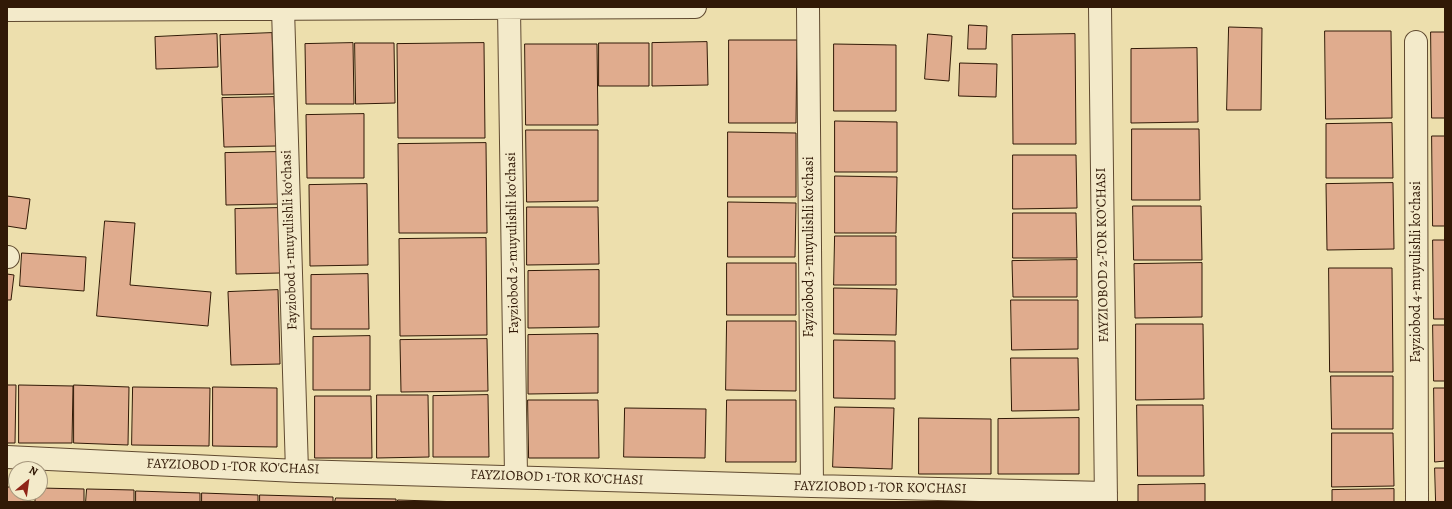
<!DOCTYPE html>
<meta charset="utf-8">
<style>
body{margin:0}
#map{position:relative;width:1452px;height:509px;overflow:hidden;background:#eddfad;font-family:Alegreya,serif}
canvas{display:block}
.frame{position:absolute;inset:0;border:8px solid #311906;pointer-events:none}
.north{position:absolute;left:8px;top:461px;width:40px;height:40px;box-sizing:border-box;background:#f3eaca;border:1px solid #a5967c;border-radius:50%;rotate:29deg;font-size:11px;font-weight:700;line-height:16px;text-align:center;color:#311906}
.north::after{content:'';display:block;margin:auto;width:14px;height:18px;background:#8f2418;clip-path:polygon(50% 0,100% 100%,50% 72%,0 100%)}
</style>
<div id="map">
<canvas width="1452" height="509"></canvas>
<div class="frame"></div>
<div class="north">N</div>
</div>
<script>
const c = document.querySelector('canvas').getContext('2d');
c.lineJoin = 'round';
function fill(path, color) { c.fillStyle = color; c.fill(path, 'evenodd'); }
function trace(path, color, width, dash) { c.strokeStyle = color; c.lineWidth = width; c.lineCap = dash ? 'butt' : 'round'; c.setLineDash(dash || []); c.stroke(path); }
function drawText(font, color, halo, rows, align = 'center') {
  c.font = font + ' Alegreya,serif'; c.lineWidth = 3.5; c.setLineDash([]); c.textBaseline = 'middle'; c.strokeStyle = halo; c.fillStyle = color; for (const [text, x, y, turn = 0] of rows) {
    c.save(); c.translate(x, y); c.rotate((+turn || 0) * Math.PI / 180); c.textAlign = isNaN(turn) ? turn : align; if (halo) c.strokeText(text, 0, 0); c.fillText(text, 0, 0); c.restore();
  }
}
const building = new Path2D(`
 M969,25l18,1 -1,23h-18z
 M1229,27l33,1 -1,82h-34z
 M1325,31h66l1,87 -66,1z
 M1431,32h14v86h-13z
 M272,33l2,61 -52,1 -2,-60z
 M217,34l1,33 -62,2 -1,-32z
 M928,34l24,2 -3,45 -24,-2z
 M1075,34l1,110h-63l-1,-109z
 M729,40h68l-1,83h-67z
 M707,42l1,43 -56,1v-43z
 M353,43l1,61h-48l-1,-60z
 M355,43h39l1,60 -39,1z
 M484,43l1,95h-87l-1,-94z
 M599,43h50v43h-50z
 M525,44h72l1,81h-72z
 M834,44l62,1v66h-62z
 M1197,48l1,74 -67,1v-74z
 M960,63l37,1 -1,33 -37,-1z
 M274,97l2,49 -52,1 -2,-49z
 M364,114v64h-57l-1,-63z
 M835,121l62,1v50h-62z
 M1392,123l1,55h-67v-54z
 M1132,129h67l1,71h-68z
 M526,130h72v71l-71,1z
 M728,132l68,1v64h-68z
 M1432,136h13v90h-12z
 M486,143l1,90h-88l-1,-89z
 M277,152l1,52 -52,1 -1,-52z
 M1013,155h63l1,53 -64,1z
 M835,176l62,1 -1,56h-61z
 M1393,183l1,66 -67,1 -1,-66z
 M367,184l1,81 -58,1 -1,-81z
 M7,196l23,3 -4,30 -19,-3z
 M728,202l68,1 -1,54h-67z
 M1133,206h68l1,54h-68z
 M527,207h71l1,57 -72,1z
 M278,208l2,65 -44,1 -1,-65z
 M1013,213h63l1,45h-64z
 M105,221l30,2 -5,62 81,7 -3,34 -111,-10z
 M835,236h61v49h-62z
 M486,238l1,97 -87,1 -1,-97z
 M1433,240h12v79h-11z
 M22,253l64,4 -2,34 -64,-5z
 M1077,260v37h-64l-1,-36z
 M727,263h69v52h-69z
 M1202,263v54l-67,1 -1,-54z
 M1329,268h63l1,104h-63z
 M599,270v57l-71,1v-57z
 M7,274l7,1 -3,25h-4z
 M368,274l1,55h-58v-54z
 M834,288l63,1 -1,46 -62,-1z
 M278,290l2,74 -49,1 -3,-73z
 M1011,300h67v49l-66,1z
 M727,321h69v70l-70,-1z
 M1136,324h67l1,75 -68,1z
 M1433,325h12v56h-11z
 M598,334v59l-70,1v-59z
 M370,336v54h-57v-53z
 M487,339l1,52 -87,1 -1,-52z
 M834,340l61,1v58l-61,-1z
 M1011,358h67l1,52 -67,1z
 M1331,376h62v53h-61z
 M7,385h9l-1,58h-8z
 M19,385l54,1 -1,57h-53z
 M74,385l55,2 -1,58 -54,-2z
 M133,387l77,1 -1,58 -77,-1z
 M213,387l64,1v59l-64,-1z
 M1434,388h11v73l-10,1z
 M377,395h51l1,62 -52,1z
 M488,395l1,62h-56v-61z
 M315,396h56l1,62h-57z
 M528,400h70l1,58h-70z
 M727,400h69v62h-70z
 M1137,405h66l1,71h-66z
 M835,407l59,1 -2,61 -59,-2z
 M625,408l81,1 -1,49 -81,-1z
 M919,418l72,1v55h-72z
 M1079,418v56h-81v-55z
 M1332,433h61l1,53 -62,1z
 M1435,468h10v34h-9z
 M1205,484v18h-67v-17z
 M7,487h9v6h14v9h-23z
 M40,488l44,1v13h-49v-9h5z
 M87,489l47,1v12h-48z
 M1394,489v13h-62v-12z
 M136,491l64,2v9h-64z
 M202,493l56,2v7h-56z
 M260,495l73,2v5h-73z
 M336,498l60,1v3h-61z
 M398,500l65,2h-65z`);
const minor = new Path2D(`
 M808,7l4,479
 M1100,7l6,495
 M283,9l14,462
 M509,9l7,467
 M7,10l688,-3
 M1416,42l1,460
 M7,257h1
 M7,457l290,14 515,15 294,7`);
const streetNames = [
 ["Fayziobod 1-muyulishli koʻchasi",290,240,-92],
 ["Fayziobod 2-muyulishli koʻchasi",513,243,-91],
 ["Fayziobod 3-muyulishli koʻchasi",810,247,-90],
 ["FAYZIOBOD 2-TOR KO'CHASI",1103,255,-91],
 ["Fayziobod 4-muyulishli koʻchasi",1417,272,-90],
 ["FAYZIOBOD 1-TOR KO'CHASI",233,467,2],
 ["FAYZIOBOD 1-TOR KO'CHASI",557,478,2],
 ["FAYZIOBOD 1-TOR KO'CHASI",880,488,1]
];
fill(building, '#e0ac8e');
trace(building, '#311906', 1);
trace(minor, '#604a30', 24);
trace(minor, '#f3eaca', 22);
drawText('14px', '#311906', '#f3eaca', streetNames);
</script>
